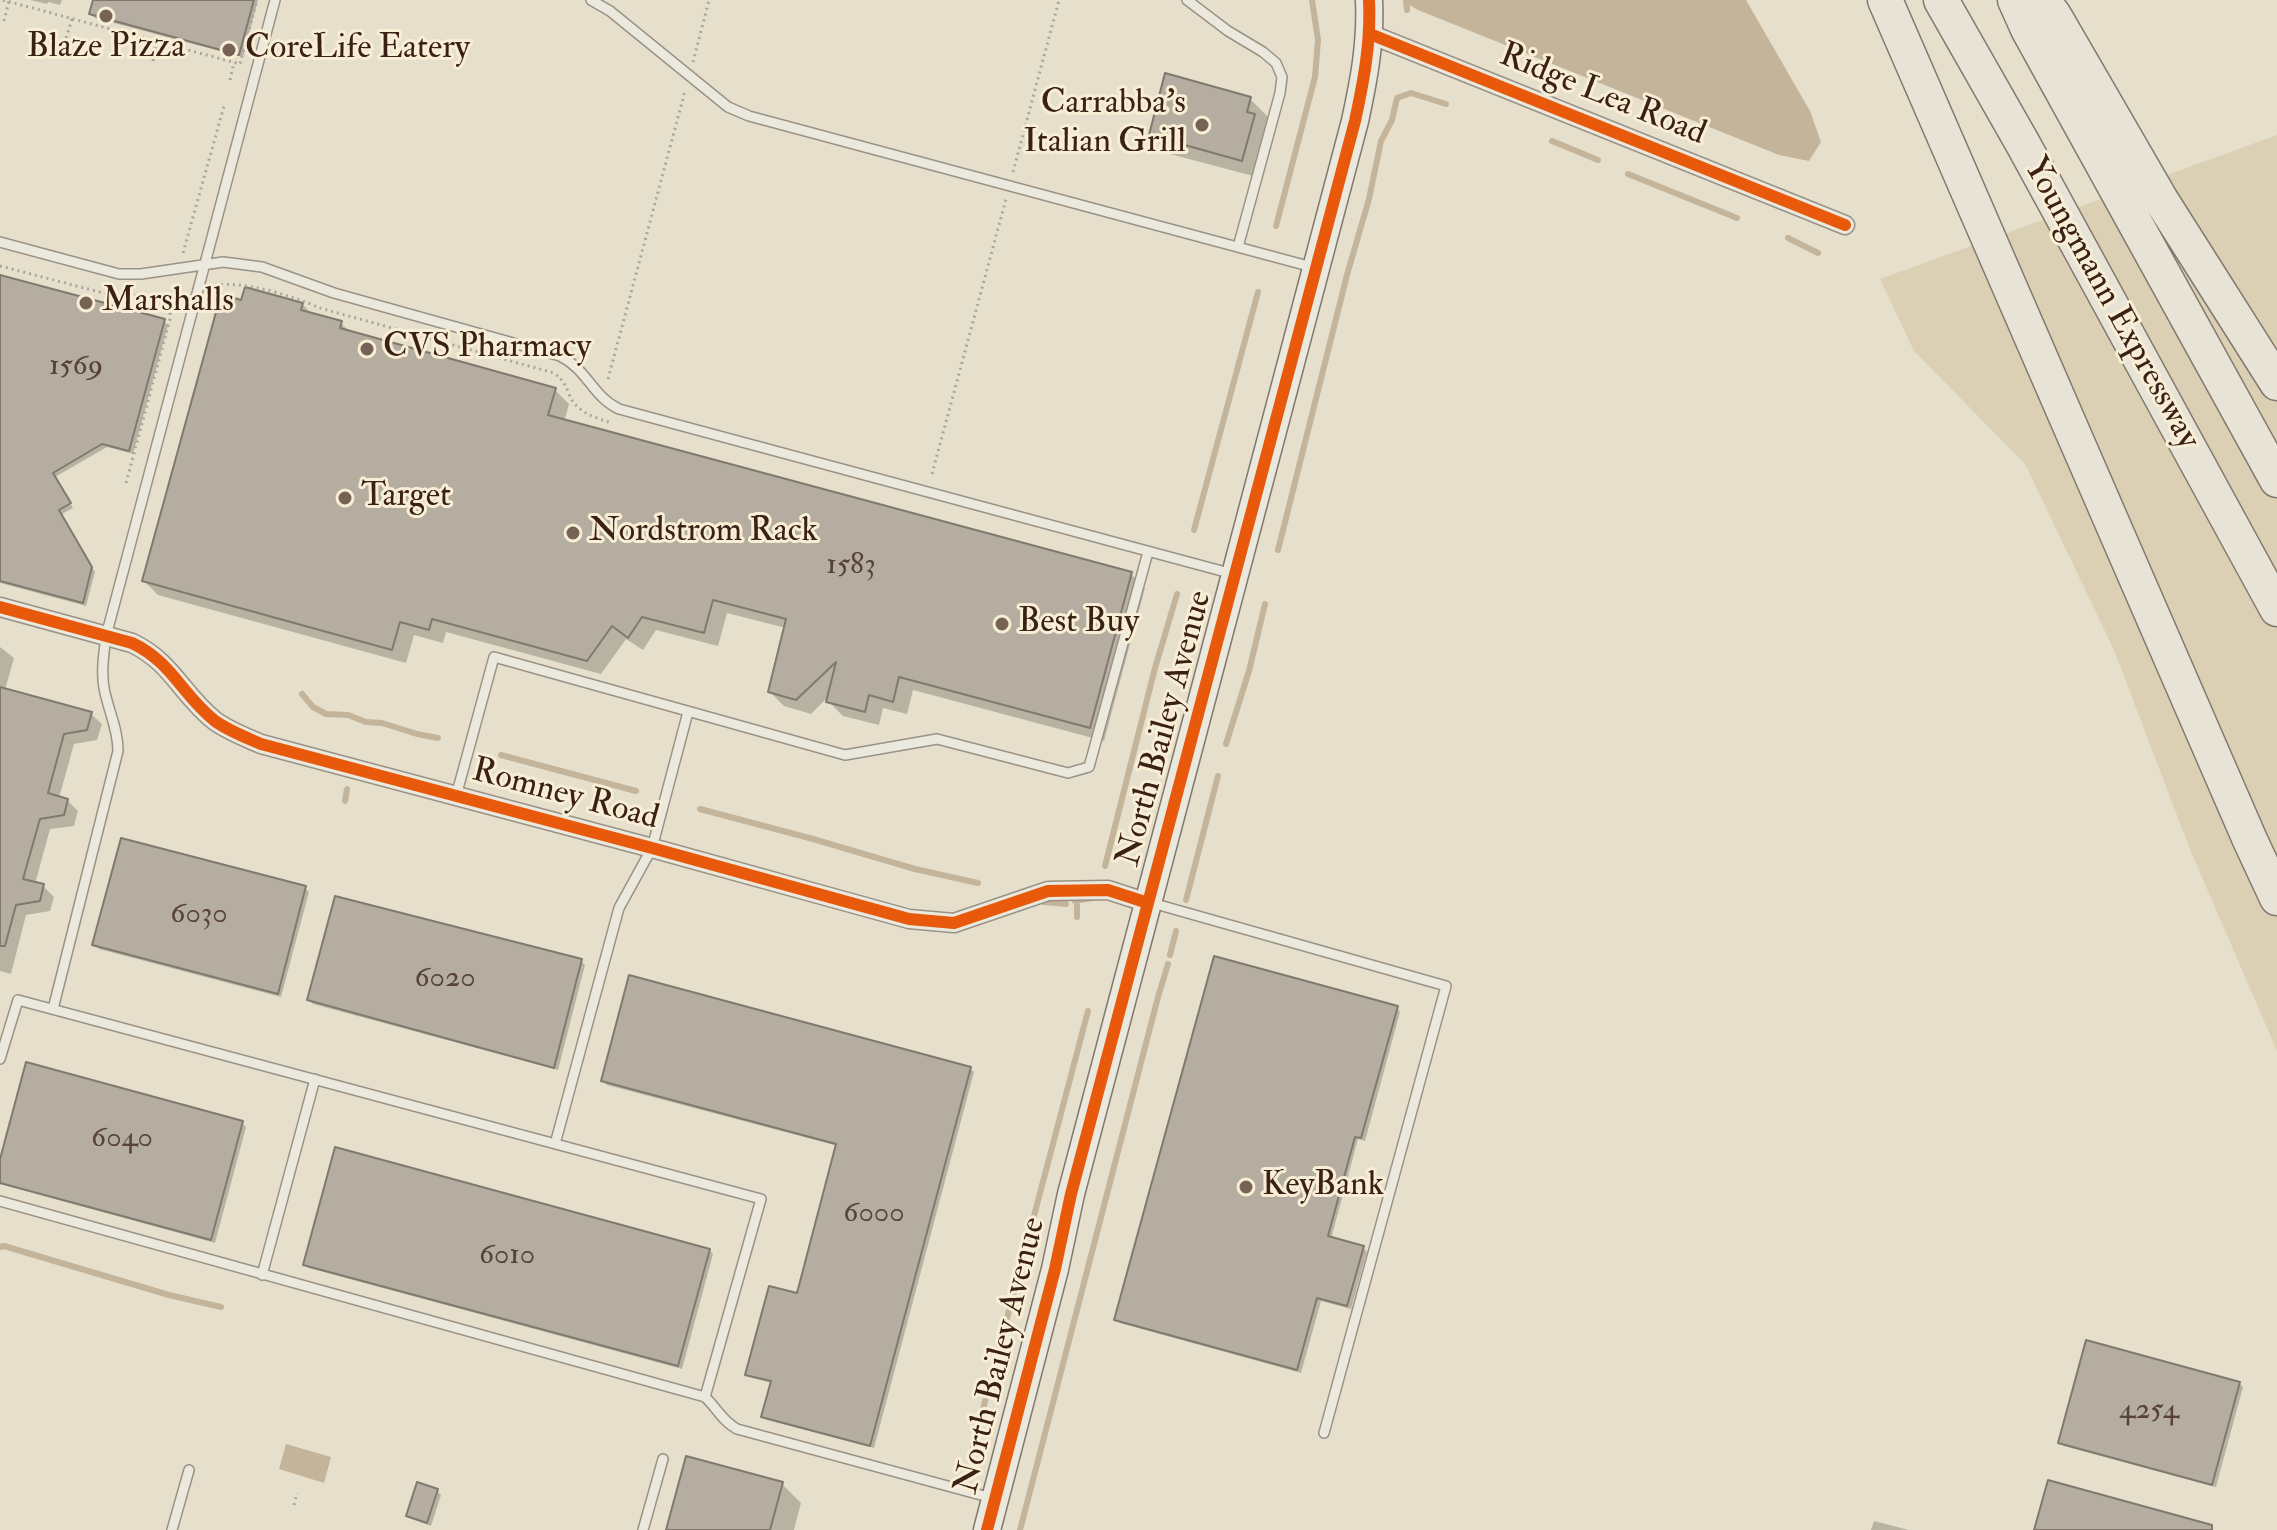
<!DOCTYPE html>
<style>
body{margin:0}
canvas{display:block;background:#e6dfcb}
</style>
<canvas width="2277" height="1530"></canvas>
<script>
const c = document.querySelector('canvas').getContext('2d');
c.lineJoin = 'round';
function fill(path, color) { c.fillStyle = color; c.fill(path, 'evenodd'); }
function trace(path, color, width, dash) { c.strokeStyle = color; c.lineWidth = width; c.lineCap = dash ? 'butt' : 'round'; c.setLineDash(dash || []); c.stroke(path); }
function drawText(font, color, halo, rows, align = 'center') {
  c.font = font + ' "IM FELL Double Pica",serif'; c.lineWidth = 6; c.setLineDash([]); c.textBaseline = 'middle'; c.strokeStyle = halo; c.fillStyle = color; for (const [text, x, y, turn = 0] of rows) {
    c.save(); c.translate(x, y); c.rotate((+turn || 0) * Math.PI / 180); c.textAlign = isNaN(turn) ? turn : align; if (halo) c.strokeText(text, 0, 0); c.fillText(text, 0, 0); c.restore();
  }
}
const green = new Path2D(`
 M2277,135v916l-88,-204 -75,-197 -89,-186 -111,-113 -34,-72z`);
const water = new Path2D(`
 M1406,0h340l64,111 11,31 -12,19 -30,-6 -361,-145 -12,-7z
 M286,1444l45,13 -7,26 -45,-14z`);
const shadow = new Path2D(`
 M30,0h32l-2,5 -12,-3 -1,2z
 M95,0h163l-15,57 -148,-39 -4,-4z
 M1250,99l19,19 -8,60 -91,-24 -19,-19z
 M0,277l164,44 4,4 -35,129 -26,-7 -52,30 18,31 -11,6 33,58 -9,34 -86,-23z
 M243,302l59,2 11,11 28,8 10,10 204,57 14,14 -5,18 567,152 14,14 -41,153 -191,-51 -6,24 -24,-6 -4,17 -36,-9 -14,-14 1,-7 -19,19 -27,-8 -14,-14 16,-64 -59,-15 -9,33 -62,-16 -13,20 -17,-11 -25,35 -155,-42 -3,11 -29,-8 -8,28 -248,-68 -14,-14z
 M0,647l14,11 -9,32 86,24 11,10 -5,16 -23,4 -15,54 8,2 11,11 -4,15 -24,3 -15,55 8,2 11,11 -4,14 -24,4 -15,59 -11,-3z
 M305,888l4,4 -28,105 -182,-48 -4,-4z
 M581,961l4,4 -27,105 -245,-66 -4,-4z
 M1397,1008l3,4 -35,129 -7,-2 -27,100 32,9 4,4 -16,57 -30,-8 -20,72 -181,-50 -4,-4z
 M970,1068l4,4 -100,376 -107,-28 -4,-4 9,-33 -20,-5 -4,-4 50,-78 40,-150 -231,-61 -4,-4z
 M242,1123l4,4 -31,116 -215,-59v-17z
 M709,1250l4,4 -31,115 -373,-101 -4,-4z
 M2239,1383l4,4 -27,100 -152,-41 -4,-4z
 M782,1484l19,19 -7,27h-126z
 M437,1491l4,4 -10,31 -19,-7 -4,-4z
 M1874,1521l35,9h-38z`);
const stream = new Path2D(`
 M1406,0l1,10
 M1552,141l46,19
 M1628,174l109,44
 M1276,226l39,-149 3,-37 -6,-40
 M1788,238l30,15
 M1194,530l64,-238
 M1278,550l69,-275 22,-76 12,-58 11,-21 5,-22 14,-5 35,11
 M302,694l11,13 13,7 22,1 18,7 16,1 35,11 21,4
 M1226,744l23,-73 16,-67
 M501,755l135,36
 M345,801l2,-12
 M700,809l113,30 102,30 63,14
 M1105,866l50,-198 22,-74
 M1186,900l32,-124
 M1075,901l17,-3
 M1044,902l22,2
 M1077,917v-12
 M1170,955l6,-24
 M0,1247l4,-1 165,49 52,12
 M973,1447l115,-436
 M1020,1530l138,-533 10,-33`);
const building = new Path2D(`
 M93,0h161l-15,55 -150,-41z
 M1165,73l86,24 -4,15 8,2 -13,47 -93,-26z
 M0,275l165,44 -36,132 -27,-7 -49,29 18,30 -12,7 33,57 -9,36 -83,-22z
 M245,287l58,16 -2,7 41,11 -2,7 216,60 -8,27 584,157 -42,156 -191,-51 -6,25 -24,-7 -4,17 -39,-10 10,-40 -40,38 -28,-8 18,-73 -73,-19 -9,33 -62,-16 -14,21 -16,-12 -25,35 -155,-42 -3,11 -29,-8 -8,28 -250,-69 79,-287 20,6z
 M0,687l92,25 -5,18 -23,4 -16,59 20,6 -4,16 -24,4 -17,60 21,5 -4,17 -24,4 -11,41h-5z
 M121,838l185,48 -28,108 -186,-49z
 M335,896l247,63 -28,109 -247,-68z
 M1214,956l184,50 -37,132 -6,-1 -27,99 36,10 -17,60 -30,-8 -20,72 -183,-50z
 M629,975l342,92 -101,379 -109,-29 10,-36 -26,-6 24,-89 28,7 39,-149 -235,-63z
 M26,1062l217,59 -32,119 -211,-57v-24z
 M335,1147l375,102 -32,117 -375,-101z
 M2086,1340l154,42 -28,103 -154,-42z
 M686,1456l97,26 -13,48h-104z
 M2048,1480l164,45v5h-178z
 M417,1482l21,7 -11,34 -21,-7z`);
const path = new Path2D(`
 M3,0l237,64 17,-64
 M4,21l5,-20
 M66,38l6,-19
 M153,61l4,-19
 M693,62l16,-62
 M230,80l4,-18
 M1013,172l46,-172
 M183,253l41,-147
 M0,266l115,30h54
 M215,285c30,-4 78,11 105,23l234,65c9,7 11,11 15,21 7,18 26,24 43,29
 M608,379l77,-288
 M932,474l74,-275
 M126,483l44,-164v-23l3,-5
 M294,1505l3,-12`);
const lane = new Path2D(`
 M591,0l19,11 118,96 21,9 563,151
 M1187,0l41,31 35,21 13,11 6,14 -2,16 -42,154
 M0,242l119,32h22l82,-12 39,5 72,26 226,63c27,13 33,41 59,53l614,165
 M456,796l38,-139 351,98 92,-16 131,34 21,-6 59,-215
 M1152,903l294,83 -122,447
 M53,1009l65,-258c0,-23 -10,-41 -14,-63 -3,-18 0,-35 2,-52l169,-636
 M0,1059l18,-59 743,199 -56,198
 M555,1144l64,-236 33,-60 36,-136
 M0,1201l705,196c12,11 17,24 32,32l255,69
 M262,1275l53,-196
 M172,1530l17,-60
 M643,1530l20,-71`);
const street = new Path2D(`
 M1370,34l475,191
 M0,607l132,36c40,19 50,52 83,78 14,10 30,16 46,23l391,104 257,71 45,4 94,-32 60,-1 40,13`);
const secondary = new Path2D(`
 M987,1530l68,-261 16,-75 284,-1073c9,-42 16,-78 14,-121`);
const highway = new Path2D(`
 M1885,0l365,840 27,58
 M1941,0l82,144 254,465
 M2015,0l13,29 249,451
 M2043,0l12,17 106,183 116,183`);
const cycleway = new Path2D(`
 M1370,34l475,191
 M0,607l132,36c40,19 50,52 83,78 14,10 30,16 46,23l391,104 257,71 45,4 94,-32 60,-1 40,13
 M987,1530l68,-261 16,-75 284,-1073c9,-42 16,-78 14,-121`);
const markers = [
 [106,16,8,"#776355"],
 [229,50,8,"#776355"],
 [1202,125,8,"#776355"],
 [86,303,8,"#776355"],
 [367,349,8,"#776355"],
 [345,498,8,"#776355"],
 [573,533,8,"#776355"],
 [1002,624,8,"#776355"],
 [1246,1187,8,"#776355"]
];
const numberNames = [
 ["1569",76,368],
 ["1583",851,567],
 ["6030",199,916],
 ["6020",445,980],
 ["6040",122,1140],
 ["6000",874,1215],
 ["6010",507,1257],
 ["4254",2149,1412]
];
const poiNames = [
 ["Blaze Pizza",106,49,"center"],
 ["CoreLife Eatery",245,50],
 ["Carrabba's",1186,105,"right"],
 ["Italian Grill",1186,144,"right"],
 ["Marshalls",102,303],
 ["CVS Pharmacy",383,349],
 ["Target",361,498],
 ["Nordstrom Rack",589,533],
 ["Best Buy",1018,624],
 ["KeyBank",1262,1187]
];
const streetNames = [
 ["Ridge Lea Road",1602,96,22],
 ["Youngmann Expressway",2110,304,61],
 ["North Bailey Avenue",1166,729,-75],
 ["Romney Road",565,796,15],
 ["North Bailey Avenue",1002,1356,-76]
];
fill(green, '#dcd0b4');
fill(water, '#c3b49a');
fill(shadow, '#0003');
trace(stream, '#c3b49a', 6);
fill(building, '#b4ada0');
trace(building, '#81796e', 2);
trace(lane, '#9a9286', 12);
trace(street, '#9a9286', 21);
trace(secondary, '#81796e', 29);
trace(highway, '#81796e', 37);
trace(path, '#aaa59c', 3, [2, 4]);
trace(lane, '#ebe8dd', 9);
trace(street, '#ebe8dd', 18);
trace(secondary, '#ebe8dd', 26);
trace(highway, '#e8e3d7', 34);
trace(cycleway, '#e8590c', 12);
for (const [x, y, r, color] of markers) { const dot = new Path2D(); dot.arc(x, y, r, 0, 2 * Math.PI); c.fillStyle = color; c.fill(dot); trace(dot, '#f7eed5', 3); }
drawText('30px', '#594338', null, numberNames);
drawText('34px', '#3b2015', '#f7eed5', poiNames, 'left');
drawText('34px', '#3b2015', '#f7eed5', streetNames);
</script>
